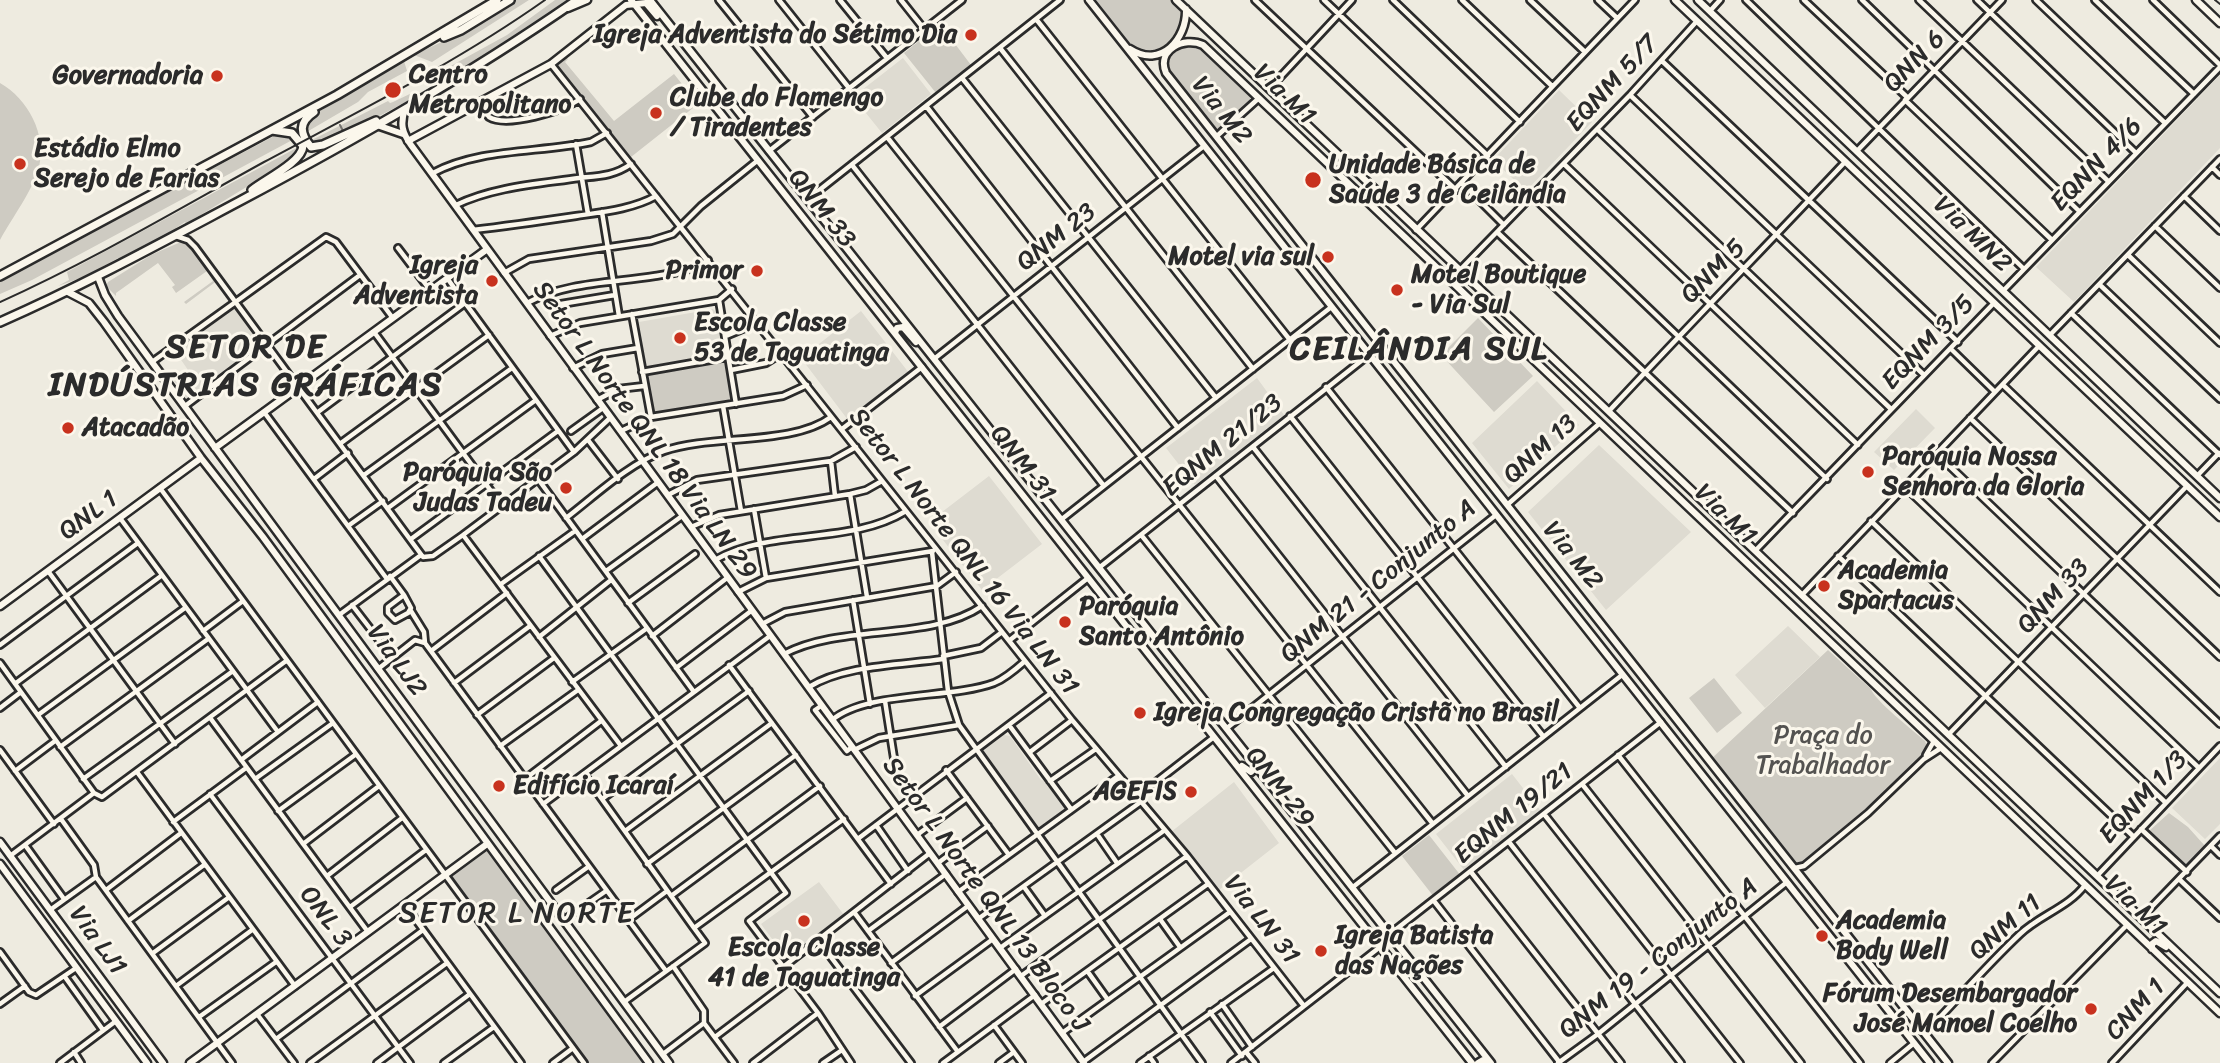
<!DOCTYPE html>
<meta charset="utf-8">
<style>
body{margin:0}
canvas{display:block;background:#eeebe0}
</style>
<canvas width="2220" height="1063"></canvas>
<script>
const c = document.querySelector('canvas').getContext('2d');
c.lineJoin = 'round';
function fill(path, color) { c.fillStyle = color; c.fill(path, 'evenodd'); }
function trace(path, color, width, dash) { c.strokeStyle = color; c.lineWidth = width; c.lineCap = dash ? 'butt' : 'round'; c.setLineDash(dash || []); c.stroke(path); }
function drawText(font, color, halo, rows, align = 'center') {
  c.font = font + ' Sriracha,sans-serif'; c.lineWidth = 6; c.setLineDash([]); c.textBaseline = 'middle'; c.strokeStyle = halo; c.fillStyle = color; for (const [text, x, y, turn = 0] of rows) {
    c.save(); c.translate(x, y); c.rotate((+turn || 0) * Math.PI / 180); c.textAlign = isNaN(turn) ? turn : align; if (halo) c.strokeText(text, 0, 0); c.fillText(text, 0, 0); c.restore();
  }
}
const built = new Path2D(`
 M903,58l28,36 -49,39 -29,-36z
 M2220,75v73l-146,154 -38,-35z
 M1559,90l33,32 -66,69 -33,-31z
 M235,307l27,37 -75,55 -13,-18 14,-11 -13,-19z
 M713,309l3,3 6,41 -2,2 -73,13 -3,-3 -5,-43z
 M861,311l48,62 -61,47 -47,-62z
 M1257,378l27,37 -89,70 -29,-37z
 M1537,381l42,44 -70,64 -37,-46z
 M1916,409l19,19 -41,42 -20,-18z
 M1599,445l92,87 -85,78 -78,-98z
 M989,476l53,68 -60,46 -53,-68z
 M1788,626l32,31 -55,51 -30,-33z
 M1004,735l6,1 31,44 4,1 20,27 -1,4 -23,17h-6l-52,-73v-5z
 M2220,758v66l-15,15 -33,-31z
 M1512,774l28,36 -76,60 -28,-36z
 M1234,782l45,61 -60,47 -22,-29 -26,-29z
 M819,882l28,37 -58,43 -28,-38z`);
const green = new Path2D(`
 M512,0h17l-97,62 -18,-7 40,-19z
 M555,0h15l-132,85 -70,37 -25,8 -24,14h-6l-3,-3 78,-40 2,2 3,-1 21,-10 2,3 15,-8 -4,-8 80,-44z
 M1096,0h76c5,5 11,12 11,19 0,16 -23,36 -39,33 -10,-2 -19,-13 -26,-20 -8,-10 -18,-20 -22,-32z
 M940,24l31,41 -35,28 -32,-40z
 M1187,44l15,4 48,47v5l-30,29 -7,-1 -45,-57v-14z
 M566,57l2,2 -3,3 49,59 60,-47 24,30 -67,53 -73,-90 -1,-3z
 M404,61l3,10 -39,21 -10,10 -53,31v-11l3,-4z
 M0,83c28,16 47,51 39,84 -6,23 -27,51 -39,73z
 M280,133l16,5 -264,142 -32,14v-13z
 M300,146l-3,10 -111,68 -1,-2 -9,6v1l-56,31 -2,-2 -32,18 -28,10 11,-6 -2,-8z
 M183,241l10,10 2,-2 23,31 -32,24 -2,-2 29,-21 -6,-10 -31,22 -4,-6 3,-2 -17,-22 -42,30v3l-10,-10 2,-4 43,-27z
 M1478,318l55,58 -39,36 -53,-57z
 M725,362l7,41 -79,13 -7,-41z
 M1828,650l43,39c3,11 43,42 54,52l3,8 -28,30 -103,88 -87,-107z
 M1714,678l28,35 -25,20 -28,-35z
 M2169,813l19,14 17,19 -18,20 -20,-15 -18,-20z
 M1429,835l32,41 -27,21 -32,-41z
 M487,850l156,213h1h-57l-137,-187z`);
const stream = new Path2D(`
 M340,125l3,6`);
const street = new Path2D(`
 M719,0l94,117
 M779,0l70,88
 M840,0l47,58
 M901,0l23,29
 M1255,0l201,190
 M1324,0l164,156
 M1393,0l127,122
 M1462,0l90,86
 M1530,0l55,52
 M1598,0l19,18
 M1746,0l278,269
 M1804,0l104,98
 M1862,0l217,211
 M1919,0l189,181
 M1977,0l158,152
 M2036,0l129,123
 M2095,0l99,94
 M2153,0l67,65
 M1710,11l10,-11
 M1036,19l254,321
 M1000,48l253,321
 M1662,61l296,281
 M551,64l521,656 115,136 117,150
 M962,78l254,320
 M1270,88l82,-88
 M1630,95l294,280
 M1905,100l147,140
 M479,103l10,14c18,11 74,-6 91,-18
 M926,106l252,322
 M1597,129l294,280
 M1217,136l42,-38
 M887,137l546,687
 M576,144l12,70
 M769,151l193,-151
 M1857,151l145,-151
 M1564,164l294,281
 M852,165l252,321
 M2212,167l8,8
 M433,173c47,-25 106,-20 158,-31l16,-9
 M1462,183l42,42
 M2184,196l36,35
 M1533,197l294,282
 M808,199l252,-199
 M456,205c37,-18 82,-21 123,-27 20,-2 35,-2 52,-14
 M602,212l17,104
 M2155,226l65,62
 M473,230c34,-4 69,-9 103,-14 27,-4 57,-7 80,-20
 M1416,230l219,-230
 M1497,232l296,281
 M176,236l12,4 7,7 228,310 10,-1 30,-21 111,-83 36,-34
 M398,248l32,42
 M2128,255l92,88
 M1460,270l170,-175 67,-74
 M504,273l25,-14 122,-18 22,-7 28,-28 56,-45
 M447,278l127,174
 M2100,285l120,114
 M2003,291l217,-224
 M719,300l17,104
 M527,303c39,-21 85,-20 128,-27 19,-3 37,-5 53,-16
 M561,304l54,-9
 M2071,313l149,142
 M632,314l19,103
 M374,332l128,174
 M2050,335l170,-176
 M550,336l30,-13 139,-23 13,-11
 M726,336l31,-13
 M1951,349l44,43
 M934,359l270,-213
 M152,362l174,-125 10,5 56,75
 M573,368l29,-14 36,-6
 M731,370l35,-7 16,-10
 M642,372l85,-15
 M2003,385l217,207
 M1326,387l254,321
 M597,400l21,-11 26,-3
 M185,406l175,-131
 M723,406l18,105
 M1609,411c78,-84 158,-166 236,-249
 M264,412l123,167
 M318,412l147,-109
 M1290,416l253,320
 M1970,418l250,239
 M842,429l80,-62
 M571,431l32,-23
 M621,431l30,-14 132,-21 24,-11
 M588,440l30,39
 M341,443l148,-108
 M1253,447l253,320
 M1937,454l283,270
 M831,461l4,35
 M364,475l148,-107
 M1216,476l252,320
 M2197,476l22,-23
 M314,479l34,-26
 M538,479l156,213
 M1905,487l294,281
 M160,488l424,575
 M850,494l17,103
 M668,495l29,-15 134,-19 25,-14
 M1507,505l93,-82
 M388,508l148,-108
 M754,509l12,69
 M120,518l158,214
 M566,518c30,-23 62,-54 98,-67 48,-17 128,-5 167,-34
 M1062,519l268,-211
 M1871,521l295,282
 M348,526l35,-25
 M691,527l28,-12 131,-21 16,-4 16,-9
 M463,535l158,211
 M1142,536l253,317
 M411,539l147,-108
 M582,539l75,-56
 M1755,551l239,-248
 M932,552l16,139 11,34 243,338
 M539,556l247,337 -37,28 69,92 33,50
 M1838,556l296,281
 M715,560c58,-33 134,-14 191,-49
 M1100,567l270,-213
 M48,571l127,173
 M606,571l76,-55
 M390,576l14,19 7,13 -3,5 -13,7 -7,-7v-6l16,-12
 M501,584l74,-53
 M738,592l28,-14 167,-27
 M1802,595l237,-249
 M853,600l17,104
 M628,603l67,-49
 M352,605l40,52
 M411,611l13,21 1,11
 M339,615l82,-60
 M762,624l23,-12 152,-26 19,-14
 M203,631l40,-30
 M652,636l75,-58
 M539,637l72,-57
 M1010,640l78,-62
 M0,645l138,-102
 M431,651l76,-58
 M784,654c59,-31 145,-12 198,-48
 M943,656l38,-8 21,-16
 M0,663l94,130 8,4 184,-136
 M729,665l162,219
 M676,668l75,-57
 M378,669l37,-29 10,3 241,328
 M572,682l74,-53
 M16,683l145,-107
 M454,683l76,-57
 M809,687c35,-22 93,-22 134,-28
 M885,701l11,70 16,25
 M821,706l-6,4 32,41 5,-4
 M0,708l21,-16
 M38,715l147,-107
 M477,715l77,-57
 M211,719l157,213
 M832,720c35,-29 119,-21 162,-37 12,-5 22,-14 31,-22
 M1009,725l62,84
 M1227,728l269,-213
 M1949,734l238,-248
 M500,746l78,-56
 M60,747l148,-108
 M0,750l54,74
 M854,750l25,-12 80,-13
 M1030,752l42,-32
 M1618,755l242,308
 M1926,755l8,-14
 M241,760l77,-58
 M946,770l63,85
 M15,771l40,-30
 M137,772l158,214
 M584,774l110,154
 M83,779l150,-108
 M255,779l78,-56
 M525,779l76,-58
 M1050,781l46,-32
 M1582,784l219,279
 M210,794l200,269
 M1138,796l76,-59
 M602,799l147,-108
 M543,804l227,-168
 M278,811l77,-56
 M1544,814l196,249
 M61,819l33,46 2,12 136,186
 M173,822l73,-54
 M876,825l32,46
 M2141,829l46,43
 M625,831l147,-108
 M1097,834l20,29
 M917,835l50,-37
 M859,838l192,-145
 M1509,842l172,221
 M303,844l76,-58
 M25,845l39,54
 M2211,846l9,9
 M10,856l84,-63
 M938,863l50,-37
 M647,864l149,-109
 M1795,868l9,-2 64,-53 56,-54 17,-11
 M1471,872l150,191
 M327,876l75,-58
 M2097,876l123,-130
 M2180,880l40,38
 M1024,887l21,29
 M1353,887l269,-212
 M106,890l75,-57
 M556,890l32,-23
 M958,892l160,-116
 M671,896l149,-110
 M1434,901l126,162
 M405,905l116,158
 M350,907l76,-57
 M50,910l46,-33
 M854,912l104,140
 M2141,918l79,-82
 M978,919l164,-118
 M1160,919l20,28
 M564,920l42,-29
 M628,920l39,-29
 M128,921l76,-56
 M868,931l78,-57
 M1390,934l271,-212
 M818,940l93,123
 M1000,948l165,-118
 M0,952l29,40 7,3 40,-27
 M153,953l75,-55
 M891,963l77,-57
 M673,966l31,45v12
 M783,967l147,-114
 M1088,972l20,28
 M1021,976l166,-120
 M65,977l38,53
 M176,986l76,-56
 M915,996l78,-57
 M624,1002l81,-59 -11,-15 150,-109
 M0,1004l25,-18
 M1041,1004l167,-120
 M1222,1004l30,43
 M1210,1012l32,44
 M257,1014l37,49
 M199,1017l77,-55
 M994,1025l28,38
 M939,1027l77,-58
 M1062,1033l168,-121
 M1925,1033c32,-33 62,-68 95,-99 20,-19 49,-27 65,-49
 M715,1037l77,-58
 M276,1039l147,-109
 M74,1052l7,11
 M1246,1052l9,11
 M663,1054l41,-31 30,40
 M1149,1056l5,7
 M1083,1062l168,-123
 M60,1063l56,-42
 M310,1063l137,-100
 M377,1063l93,-69
 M444,1063l50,-36
 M553,1063l20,-15
 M753,1063l65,-50
 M823,1063l19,-13
 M943,1063l92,-68
 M999,1063l15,-11
 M1140,1063l134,-95
 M1231,1063l149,-116
 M1558,1063l40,-29 189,-152
 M1890,1063l23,-19
 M1992,1063l135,-138
 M2112,1063l75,-80`);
const secondary = new Path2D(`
 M631,0l841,1063
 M650,0l841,1063
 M1089,0l841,1063
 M1176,0l1044,993
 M1675,0l545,517
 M1698,0l522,498
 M2196,0l24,23
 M568,8l19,-8
 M1130,49c31,20 57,-10 56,-40
 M405,109c-5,15 -3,23 6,36l673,918
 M377,125l26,9
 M408,141l143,-77 75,-59 20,-2 11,13
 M98,277l7,18 13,21 551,747
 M68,292l21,11 15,19 97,136 62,79 386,526
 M895,333l2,-5 6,-1 13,15
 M215,448l271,-198
 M0,606l201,-148
 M1242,766l9,6 3,-3 1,-5
 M0,842l163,221
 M0,864l147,199
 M2152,949v-5l4,-3 10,6
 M190,1063l297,-219
 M1478,1063l5,-3 3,3
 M1948,1063l-782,-990c-10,-23 18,-37 37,-28l1017,968`);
const primary = new Path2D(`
 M444,37l17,-7 49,-30
 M314,112c-15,10 -15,21 -3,35l12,-2 53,-24
 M252,190c14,-11 50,-28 51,-44l-11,-13 -20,-3
 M0,276l337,-181 160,-95
 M0,322c82,-36 159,-78 238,-120 116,-62 231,-127 339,-202`);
const rail = new Path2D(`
 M2215,0l5,4
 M0,302c91,-41 177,-92 264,-140 95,-51 192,-99 281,-162`);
const markers = [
 [971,35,7,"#c8321e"],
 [217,76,7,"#c8321e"],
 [393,90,9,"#c8321e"],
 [656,113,7,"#c8321e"],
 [20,164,7,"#c8321e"],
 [1313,180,9,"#c8321e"],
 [1328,257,7,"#c8321e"],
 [757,271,7,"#c8321e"],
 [492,281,7,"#c8321e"],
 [1397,290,7,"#c8321e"],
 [680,338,7,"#c8321e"],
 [68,428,7,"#c8321e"],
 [1868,472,7,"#c8321e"],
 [566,488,7,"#c8321e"],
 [1824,586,7,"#c8321e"],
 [1065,622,7,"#c8321e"],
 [1140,713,7,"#c8321e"],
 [499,786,7,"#c8321e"],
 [1191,792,7,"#c8321e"],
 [804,921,7,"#c8321e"],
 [1822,936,7,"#c8321e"],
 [1321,951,7,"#c8321e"],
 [2091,1009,7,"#c8321e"]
];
const poiNames = [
 ["Igreja Adventista do Sétimo Dia",957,35,"right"],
 ["Centro",409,75],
 ["Metropolitano",409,105],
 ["Governadoria",203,76,"right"],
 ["Clube do Flamengo",670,98],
 ["/ Tiradentes",670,128],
 ["Estádio Elmo",34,149],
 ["Serejo de Farias",34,179],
 ["Unidade Básica de",1329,165],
 ["Saúde 3 de Ceilândia",1329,195],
 ["Motel via sul",1314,257,"right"],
 ["Igreja",478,266,"right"],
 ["Adventista",478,296,"right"],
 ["Primor",743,271,"right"],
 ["Motel Boutique",1411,275],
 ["- Via Sul",1411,305],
 ["Escola Classe",694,323],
 ["53 de Taguatinga",694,353],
 ["Atacadão",82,428],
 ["Paróquia Nossa",1882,457],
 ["Senhora da Gloria",1882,487],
 ["Paróquia São",552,473,"right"],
 ["Judas Tadeu",552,503,"right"],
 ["Academia",1838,571],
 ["Spartacus",1838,601],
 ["Paróquia",1079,607],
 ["Santo Antônio",1079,637],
 ["Igreja Congregação Cristã no Brasil",1154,713],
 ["Edifício Icaraí",513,786],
 ["AGEFIS",1177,792,"right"],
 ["Academia",1836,921],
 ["Body Well",1836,951],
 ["Igreja Batista",1335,936],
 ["das Nações",1335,966],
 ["Escola Classe",804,948,"center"],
 ["41 de Taguatinga",804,978,"center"],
 ["Fórum Desembargador",2077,994,"right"],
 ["José Manoel Coelho",2077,1024,"right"]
];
const streetNames = [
 ["QNN 6",1915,62,-46],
 ["EQNM 5/7",1613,84,-47],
 ["Via M1",1284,95,44],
 ["Via M2",1221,111,51],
 ["EQNN 4/6",2097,165,-46],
 ["QNM 33",821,209,52],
 ["Via MN2",1972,235,44],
 ["QNM 23",1057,238,-38],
 ["QNM 5",1714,272,-45],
 ["EQNM 3/5",1929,343,-46],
 ["Setor L Norte QNL 18 Via LN 29",644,431,54],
 ["EQNM 21/23",1223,446,-39],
 ["QNM 13",1541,450,-42],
 ["QNM 31",1022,464,52],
 ["Via M1",1725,515,44],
 ["QNL 1",89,516,-36],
 ["Setor L Norte QNL 16 Via LN 31",963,552,52],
 ["Via M2",1572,556,51],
 ["QNM 21 - Conjunto A",1379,582,-39],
 ["QNM 33",2054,597,-47],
 ["Via LJ2",396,661,54],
 ["QNM 29",1279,788,52],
 ["EQNM 1/3",2144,798,-47],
 ["EQNM 19/21",1514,814,-39],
 ["Setor L Norte QNL 13 Bloco J",985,895,54],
 ["Via M1",2135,906,44],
 ["ONL 3",325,917,53],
 ["Via LN 31",1261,920,52],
 ["QNM 11",2006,928,-41],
 ["Via LJ1",97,941,54],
 ["QNM 19 - Conjunto A",1659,959,-38],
 ["CNM 1",2136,1010,-47]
];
const parkNames = [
 ["Praça do",1823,736],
 ["Trabalhador",1823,766]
];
const quarterNames = [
 ["SETOR L NORTE",517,914]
];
const districtNames = [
 ["SETOR DE",246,349],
 ["INDÚSTRIAS GRÁFICAS",246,387],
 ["CEILÂNDIA SUL",1419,351]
];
fill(built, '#dedbd1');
fill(green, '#cecbc2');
trace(stream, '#74726e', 2);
trace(street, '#2b2b2b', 10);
trace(secondary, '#2b2b2b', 11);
trace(primary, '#2b2b2b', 12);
trace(street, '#fbf7ec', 4.5);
trace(secondary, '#fbf7ec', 6);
trace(primary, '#fbf7ec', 7);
trace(rail, '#2b2b2b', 2);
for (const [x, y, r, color] of markers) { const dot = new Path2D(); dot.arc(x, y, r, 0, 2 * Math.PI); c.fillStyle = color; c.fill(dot); trace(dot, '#fbf7ec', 2.5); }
drawText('bold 26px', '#2b2b2b', '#fbf7ec', poiNames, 'left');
drawText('26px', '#2b2b2b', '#fbf7ec', streetNames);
drawText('26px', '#545351', '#fbf7ec', parkNames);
c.letterSpacing = '2px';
drawText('30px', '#2b2b2b', '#fbf7ec', quarterNames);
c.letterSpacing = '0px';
c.letterSpacing = '2px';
drawText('bold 33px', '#2b2b2b', '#fbf7ec', districtNames);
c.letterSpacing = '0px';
</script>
